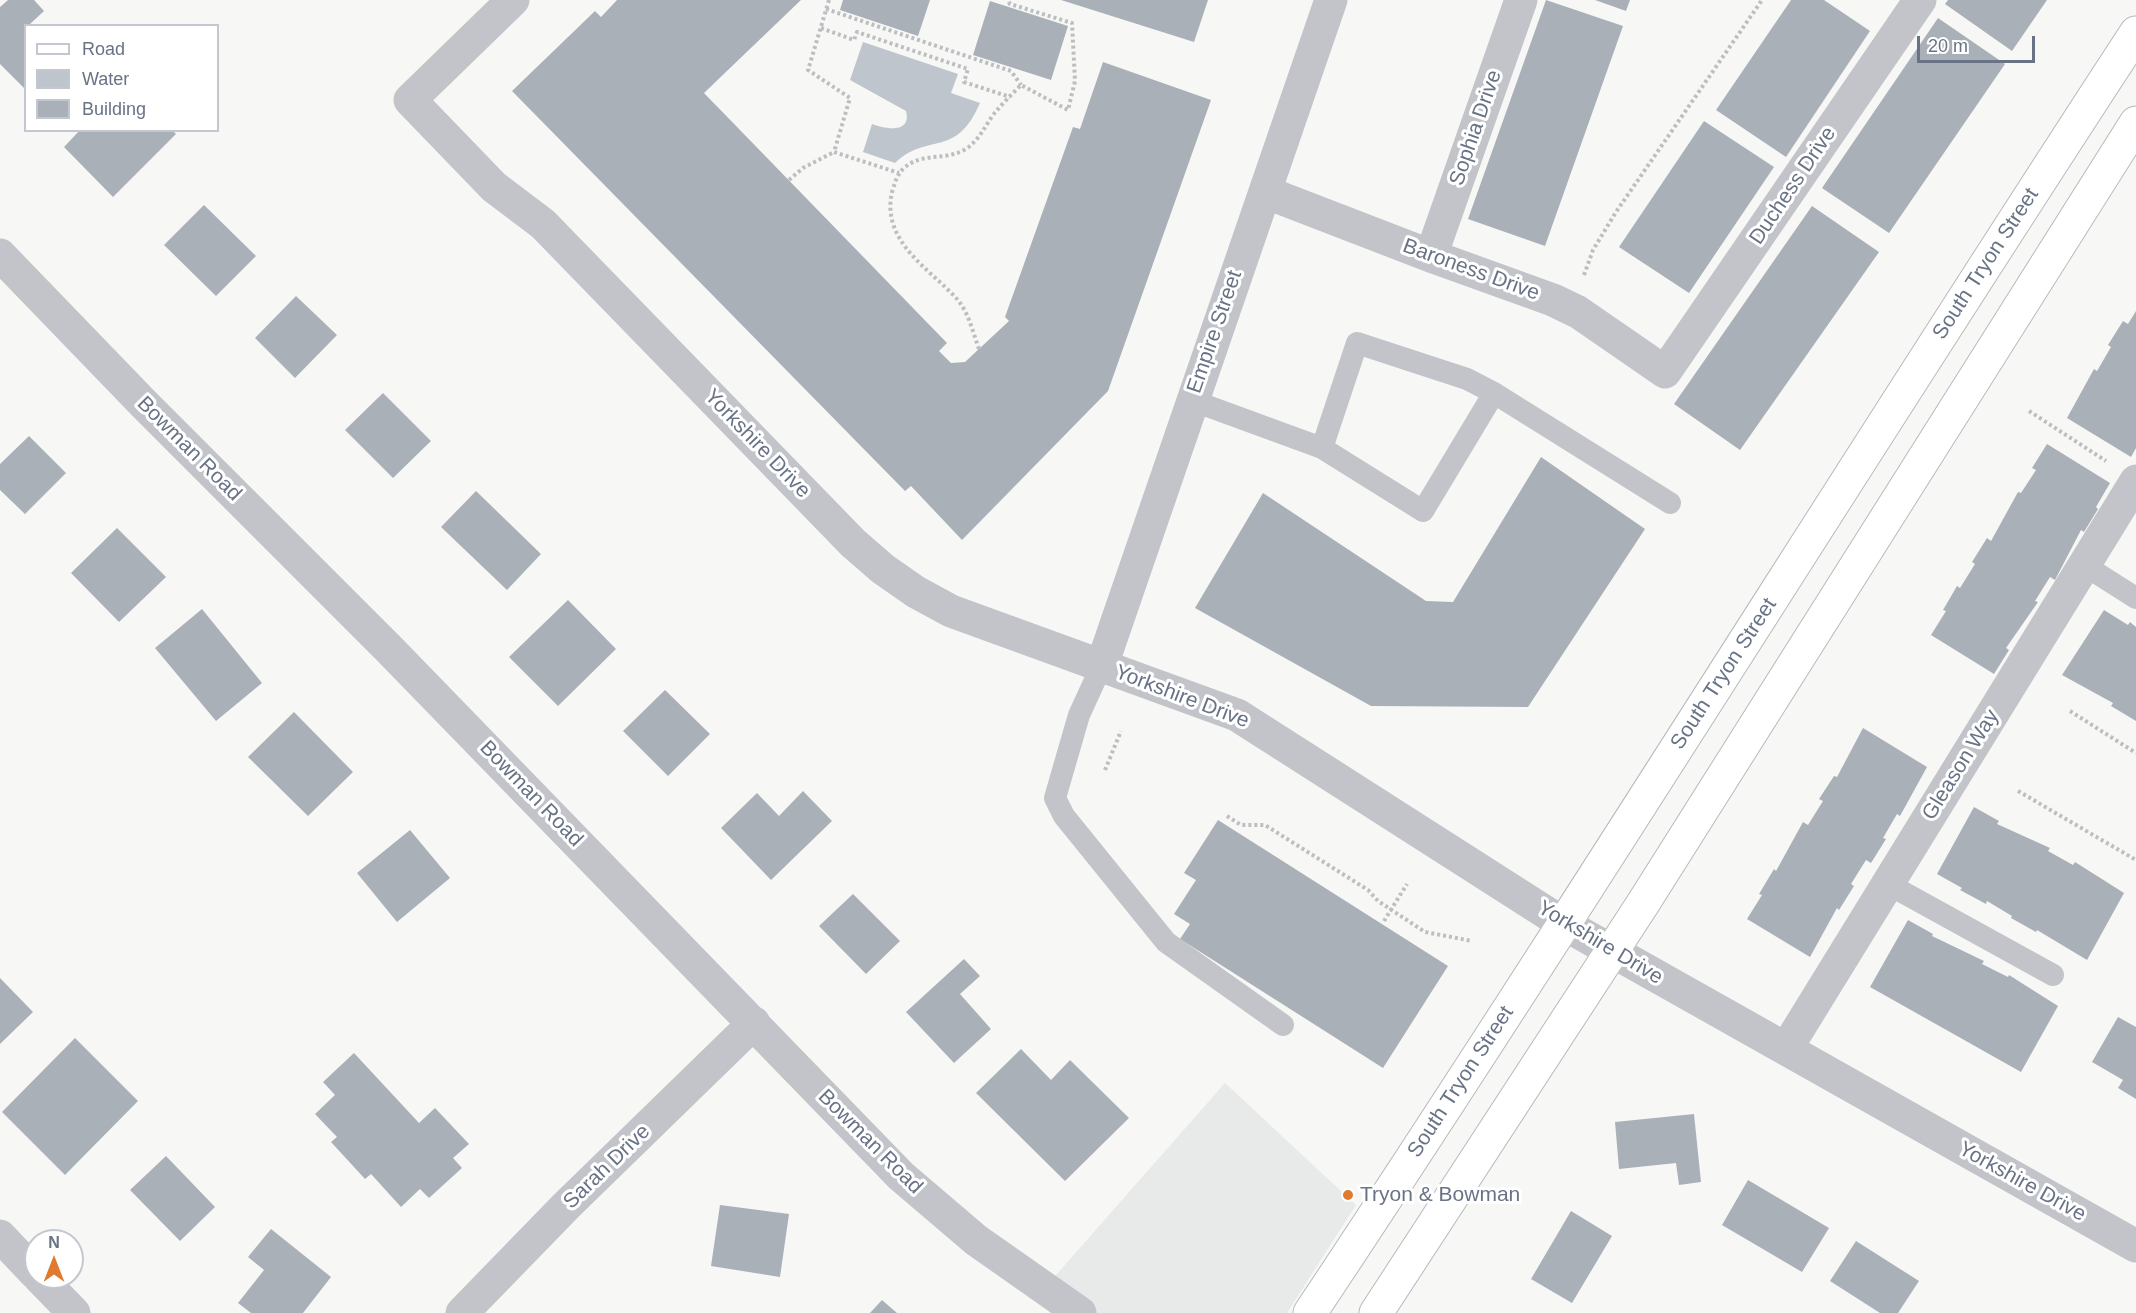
<!DOCTYPE html>
<style>
body{margin:0}
#map{position:relative;width:2136px;height:1313px;overflow:hidden;background:#f7f8f5;font-family:Arial,sans-serif}
canvas{display:block}
.legend{position:absolute;left:24px;top:24px;width:195px;height:108px;box-sizing:border-box;background:#fff;border:2px solid #c3c7cf;margin:0;padding:8px 10px;list-style:none;font-size:18px;color:#687386}
.legend li{display:flex;align-items:center;gap:12px;height:30px}
.legend b{width:30px;border:2px solid #c3c7cf}
.north{position:absolute;left:24px;top:1229px;width:60px;height:60px;box-sizing:border-box;background:#fff;border:2px solid #c3c7cf;border-radius:50%;rotate:0deg;font-size:16px;font-weight:700;line-height:24px;text-align:center;color:#687386}
.north::after{content:'';display:block;margin:auto;width:21px;height:27px;background:#df7a2f;clip-path:polygon(50% 0,100% 100%,50% 72%,0 100%)}
.scale{position:absolute;left:1917px;top:36px;width:118px;height:27px;box-sizing:border-box;border:3px solid #687386;border-top:0;padding-left:8px;font-size:18px;line-height:21px;white-space:nowrap;color:#687386;-webkit-text-stroke:4px #fff;paint-order:stroke}
</style>
<div id="map">
<canvas width="2136" height="1313"></canvas>
<ul class="legend">
<li><b style="height:8px;background:#fff"></b>Road</li>
<li><b style="height:16px;background:#bec5cc"></b>Water</li>
<li><b style="height:16px;background:#aab0b8"></b>Building</li>
</ul>
<div class="north">N</div>
<div class="scale">20 m</div>
</div>
<script>
const c = document.querySelector('canvas').getContext('2d');
c.lineJoin = 'round';
function fill(path, color) { c.fillStyle = color; c.fill(path, 'evenodd'); }
function trace(path, color, width, dash) { c.strokeStyle = color; c.lineWidth = width; c.lineCap = dash ? 'butt' : 'round'; c.setLineDash(dash || []); c.stroke(path); }
function drawText(font, color, halo, rows, align = 'center') {
  c.font = font + ' Arial,sans-serif'; c.lineWidth = 6; c.setLineDash([]); c.textBaseline = 'middle'; c.strokeStyle = halo; c.fillStyle = color; for (const [text, x, y, turn = 0] of rows) {
    c.save(); c.translate(x, y); c.rotate((+turn || 0) * Math.PI / 180); c.textAlign = isNaN(turn) ? turn : align; if (halo) c.strokeText(text, 0, 0); c.fillText(text, 0, 0); c.restore();
  }
}
const built = new Path2D(`
 M1225,1083l131,122 -69,108h-234l-19,-13z`);
const water = new Path2D(`
 M863,42l95,32 -7,19 29,10c-25,57 -51,28 -85,60l-32,-11 9,-28c13,5 40,10 34,-13l-56,-31z`);
const building = new Path2D(`
 M8,0h26l10,11 -14,13 2,2h-6v64l-26,-26v-57z
 M617,0h184l-97,93 243,250 -8,8 12,12 14,-1 44,-41 -4,-4 68,-190 7,2 23,-67 108,38 -103,291 -146,149 -51,-54 -6,5 -393,-400 83,-80 6,6z
 M843,0h87l-12,36 -78,-26z
 M1061,0h147l-14,42z
 M1546,0l77,26 -78,220 -77,-27z
 M1595,0h35l-4,11z
 M1791,0h33l46,31 -84,126 -70,-47z
 M1948,0h99l-35,51 -67,-47z
 M990,1l78,25 -17,54 -78,-25z
 M1938,18l67,46 -116,169 -67,-45z
 M1704,121l70,46 -85,126 -70,-46z
 M80,130h92l4,4 -63,63 -49,-50z
 M204,205l52,51 -40,40 -52,-51z
 M1812,206l67,46 -139,198 -66,-46z
 M296,296l41,39 -42,43 -40,-40z
 M2136,311v137l-5,9 -64,-39 27,-49 3,2 14,-24 -3,-2 15,-24 5,3z
 M383,393l48,48 -38,37 -48,-48z
 M29,436l37,37 -41,41 -25,-24v-26z
 M2047,444l63,39 -14,24 2,2 -14,23 -3,-2 -26,50 -5,-3 -15,24 3,1 -32,46 3,2 -15,24 -63,-39 15,-24 -3,-1 14,-24 3,2 15,-24 -3,-2 15,-24 4,3 27,-49 3,1 15,-23 -4,-2z
 M1541,457l104,72 -117,178 -157,-1 -176,-98 68,-115 163,108 27,1z
 M476,491l65,63 -34,36 -66,-63z
 M117,528l49,49 -47,45 -48,-49z
 M568,600l48,49 -58,57 -49,-49z
 M202,609l60,74 -46,38 -61,-73z
 M2104,610l24,15 2,-3 6,5v94l-25,-15 2,-3 -51,-28z
 M665,690l45,44 -42,42 -45,-45z
 M294,712l59,60 -45,44 -60,-59z
 M1863,728l64,39 -27,49 -3,-2 -14,24 3,1 -15,24 -5,-3 -15,24 3,2 -15,24 -2,-2 -27,49 -63,-38 15,-24 -3,-1 15,-25 2,2 27,-49 5,3 15,-24 -4,-2 15,-23 3,1z
 M803,791l29,30 -61,59 -50,-52 36,-35 22,23z
 M1974,807l25,14 -2,3 53,24 -2,3 25,14 2,-3 49,31 -37,67 -50,-30 -1,2 -25,-14 1,-2 -25,-15 -1,3 -26,-14 2,-2 -25,-14z
 M1218,820l230,146 -65,102 -203,-129 10,-15 -16,-10 22,-34 -12,-7z
 M410,830l40,48 -53,44 -40,-49z
 M853,894l47,47 -34,33 -47,-48z
 M1908,920l25,14 -1,2 52,25 -2,3 26,13 1,-2 49,31 -37,66 -151,-85z
 M964,959l16,17 -20,18 31,35 -37,34 -48,-51z
 M0,978l33,34 -33,32z
 M2118,1017l18,10v72l-18,-11 5,-8 -31,-18z
 M75,1038l63,63 -73,74 -63,-63z
 M1021,1049l30,31 19,-20 59,58 -64,63 -89,-88z
 M354,1053l65,70 16,-15 34,36 -16,14 9,10 -33,30 -9,-9 -19,18 -30,-33 -6,5 -34,-37 6,-5 -22,-23 20,-19 -12,-13z
 M1694,1114l7,68 -22,3 -3,-22 -57,6 -4,-47z
 M166,1156l49,51 -35,34 -50,-51z
 M1748,1180l81,48 -27,44 -80,-47z
 M720,1205l69,9 -9,63 -69,-11z
 M1571,1211l41,25 -40,67 -41,-24z
 M271,1229l60,48 -28,36h-52l-13,-10 26,-33 -16,-13z
 M1856,1241l63,40 -21,32h-18l-50,-32z
 M882,1300l15,13h-27z`);
const path = new Path2D(`
 M829,0l-21,70 42,28 -16,54 65,21
 M826,9l185,62 10,14
 M821,28l33,12 3,-8 111,37 -4,13 46,15
 M789,180l14,-12 31,-16
 M1584,275l9,-25 23,-38 146,-212
 M979,349c-6,-16 -10,-36 -22,-50 -28,-31 -76,-57 -65,-107 3,-9 5,-18 12,-24 18,-16 40,-7 60,-18 14,-8 20,-22 29,-35 8,-10 18,-20 28,-30l47,25 7,-29 -3,-58 -62,-19 -2,-4
 M2029,411l77,50
 M2070,711l66,42
 M1105,770l16,-39
 M2018,791l118,69
 M1227,816l14,9h24l103,65 10,11 47,31 47,9
 M1384,921l23,-37`);
const lane = new Path2D(`
 M1191,400l131,48 101,63 71,-118
 M1322,448l35,-105 110,36 27,14 176,110
 M2084,565l52,33
 M1102,665l-23,50 -24,83 9,18 102,126 117,83
 M1888,884l165,91`);
const street = new Path2D(`
 M513,0l-103,100 84,87 49,37 310,319 30,26 33,23 35,19 286,104 327,209 572,322
 M1265,192l166,64 122,44 25,12 87,60 255,-372
 M0,255l144,149 246,246 511,526 75,64 104,73
 M1431,256l90,-256
 M1102,665l229,-665
 M1786,1049l350,-568
 M0,1236l36,38
 M39,1277l35,36
 M462,1313l104,-107 188,-183`);
const primary = new Path2D(`
 M1310,1313c281,-423 548,-855 826,-1280
 M1376,1313l266,-408 494,-782`);
const markers = [
 [1348,1195,6,"#df7a2f"]
];
const streetNames = [
 ["Sophia Drive",1476,128,-71],
 ["Duchess Drive",1793,186,-56],
 ["South Tryon Street",1986,264,-57],
 ["Baroness Drive",1471,270,20],
 ["Empire Street",1215,332,-71],
 ["Yorkshire Drive",757,444,46],
 ["Bowman Road",189,449,45],
 ["South Tryon Street",1724,674,-57],
 ["Yorkshire Drive",1182,697,21],
 ["Gleason Way",1961,765,-58],
 ["Bowman Road",531,794,46],
 ["Yorkshire Drive",1600,943,31],
 ["South Tryon Street",1461,1082,-57],
 ["Bowman Road",870,1142,45],
 ["Sarah Drive",607,1167,-44],
 ["Yorkshire Drive",2022,1182,29]
];
const poiNames = [
 ["Tryon & Bowman",1360,1195]
];
fill(built, '#e8e9e9');
fill(water, '#bec5cc');
fill(building, '#aab0b8');
trace(primary, '#b5b8bd', 35);
trace(path, '#bcbec1', 4, [3, 3]);
trace(lane, '#c2c4c9', 22);
trace(street, '#c2c4c9', 33);
trace(primary, '#fff', 33);
for (const [x, y, r, color] of markers) { const dot = new Path2D(); dot.arc(x, y, r, 0, 2 * Math.PI); c.fillStyle = color; c.fill(dot); trace(dot, '#fff', 2); }
drawText('21px', '#687386', '#fff', streetNames);
drawText('21px', '#687386', '#fff', poiNames, 'left');
</script>
